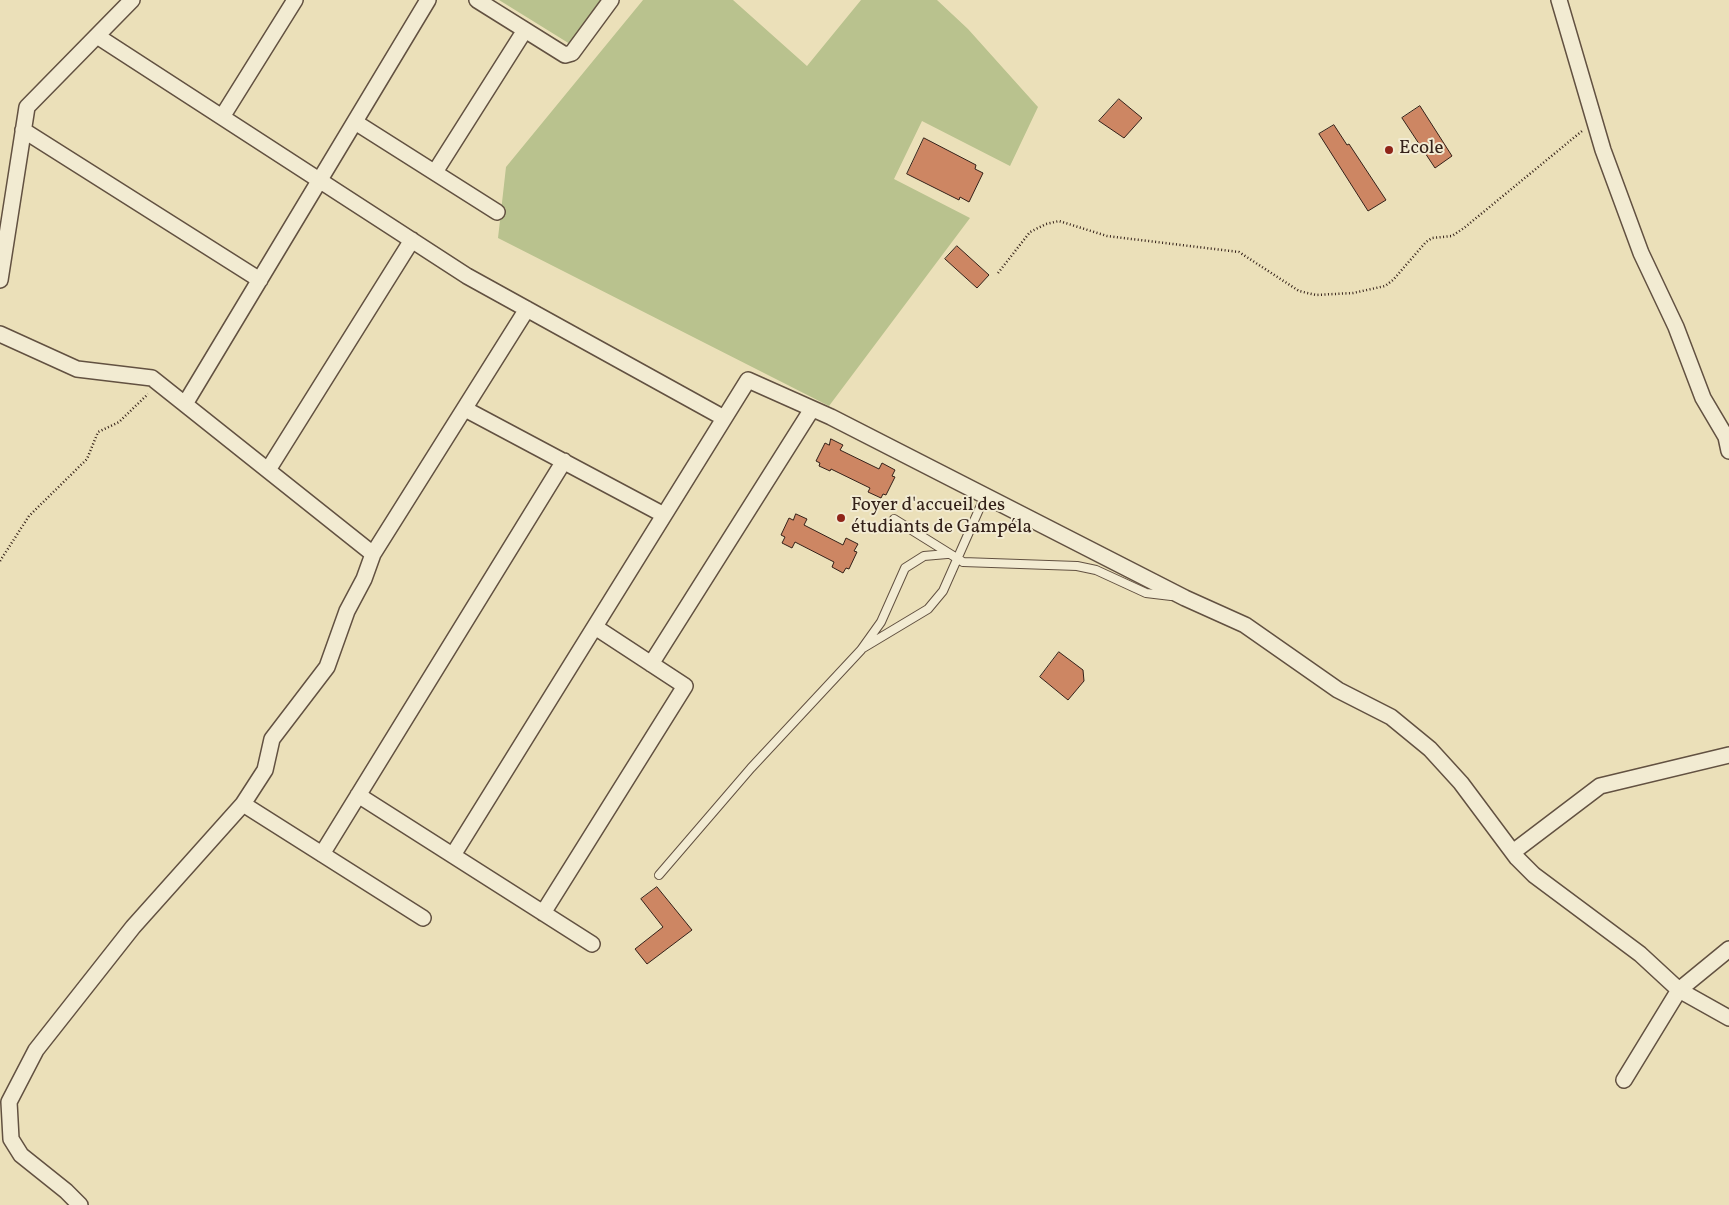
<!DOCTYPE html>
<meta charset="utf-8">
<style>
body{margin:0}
canvas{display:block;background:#ebe0b9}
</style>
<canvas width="1729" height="1205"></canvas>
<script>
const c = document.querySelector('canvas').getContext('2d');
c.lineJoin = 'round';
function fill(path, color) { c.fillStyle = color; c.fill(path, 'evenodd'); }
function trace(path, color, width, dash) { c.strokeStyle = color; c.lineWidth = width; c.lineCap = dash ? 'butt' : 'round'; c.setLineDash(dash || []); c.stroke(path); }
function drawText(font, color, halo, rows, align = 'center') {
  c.font = font + ' Vollkorn,serif'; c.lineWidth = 4; c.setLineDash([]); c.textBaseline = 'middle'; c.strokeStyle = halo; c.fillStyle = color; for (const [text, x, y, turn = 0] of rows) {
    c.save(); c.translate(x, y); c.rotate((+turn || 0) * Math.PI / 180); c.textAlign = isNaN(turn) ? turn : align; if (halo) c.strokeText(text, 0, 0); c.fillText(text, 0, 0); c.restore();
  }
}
const green = new Path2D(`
 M499,0h102l-31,44z
 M643,0h90l74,66 54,-66h76l31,29 70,78 -28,59 -88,-45 -28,58 76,39 -141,188 -331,-168 8,-71z`);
const building = new Path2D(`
 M1119,99l23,19 -18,20 -25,-17z
 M1420,106l32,50 -17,12 -33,-50z
 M1334,125l13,20 2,-1 37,56 -18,11 -49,-77z
 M924,138l52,27 -1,4 8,4 -14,29 -9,-5 -1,3 -52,-26z
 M957,246l32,29 -12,13 -32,-29z
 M831,439l12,6 -3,5 39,19 3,-6 13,7 -3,6 3,1 -9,18 -3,-1 -2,4 -13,-6 2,-4 -39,-19 -1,2 -11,-5 1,-3 -4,-2 9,-18 4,2z
 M796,514l11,5 -3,6 39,20 3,-7 12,6 -4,7 3,1 -8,17 -3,-1 -3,5 -11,-6 2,-5 -39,-20 -3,6 -10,-5 3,-6 -4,-2 8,-17 4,2z
 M1059,652l24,18 1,11 -16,19 -28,-23z
 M657,887l35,43 -45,34 -12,-15 28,-22 -22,-28z`);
const path = new Path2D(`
 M998,273l32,-41 16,-8 13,-3 48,15 132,16 60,39 17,4 37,-2 32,-7 8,-6 33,-38 6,-4 20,-2 12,-8 118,-97
 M0,561l29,-45 58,-57 11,-27 21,-10 29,-28`);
const lane = new Path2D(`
 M894,519l69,43 114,4 19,4 50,23 25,3
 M863,648l65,-39 15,-18 42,-95
 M659,875l92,-107 110,-118 20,-28 24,-54 19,-12 23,-2`);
const street = new Path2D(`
 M477,0l88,55 7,-2 39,-53
 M1559,0l44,150 38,103 35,74 27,71 23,39 3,14
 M97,36l370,240 257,142
 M222,117l73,-117
 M355,122l142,90
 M23,130l237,150
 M435,172l90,-142
 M0,280l27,-173 105,-107
 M0,334l77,35 75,9 221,176
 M185,404l243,-404
 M465,409l199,106
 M268,470l144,-230
 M651,664l161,-255
 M358,795l234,149
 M243,804l180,114
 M1513,852l87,-66 129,-31
 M322,854l242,-393
 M453,855l295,-475 83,37 354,181 60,27 93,65 53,27 39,32 31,34 56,75 17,17 106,79 39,36 50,28
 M543,913l142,-227 -90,-59
 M1624,1080l55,-90 50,-41
 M80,1205l-14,-14 -45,-36 -10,-16 -2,-37 27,-52 97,-123 110,-123 22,-34 7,-31 55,-72 20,-56 17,-32 9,-25 154,-245`);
const markers = [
 [1389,150,5,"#8f2418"],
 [841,518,5,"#8f2418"]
];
const poiNames = [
 ["Ecole",1399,150],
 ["Foyer d'accueil des",851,507],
 ["étudiants de Gampéla",851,529]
];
fill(green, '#b9c28e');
fill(building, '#cd8663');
trace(building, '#342119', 1);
trace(lane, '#625141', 10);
trace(street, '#625141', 18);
trace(path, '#342119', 2.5, [1, 2.5]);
trace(lane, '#f2ebd2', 8);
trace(street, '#f2ebd2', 15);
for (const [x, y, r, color] of markers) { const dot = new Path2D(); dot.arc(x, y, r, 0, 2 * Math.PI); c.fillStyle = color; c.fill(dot); trace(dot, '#f2ebd2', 2); }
drawText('19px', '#342119', '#f2ebd2', poiNames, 'left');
</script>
